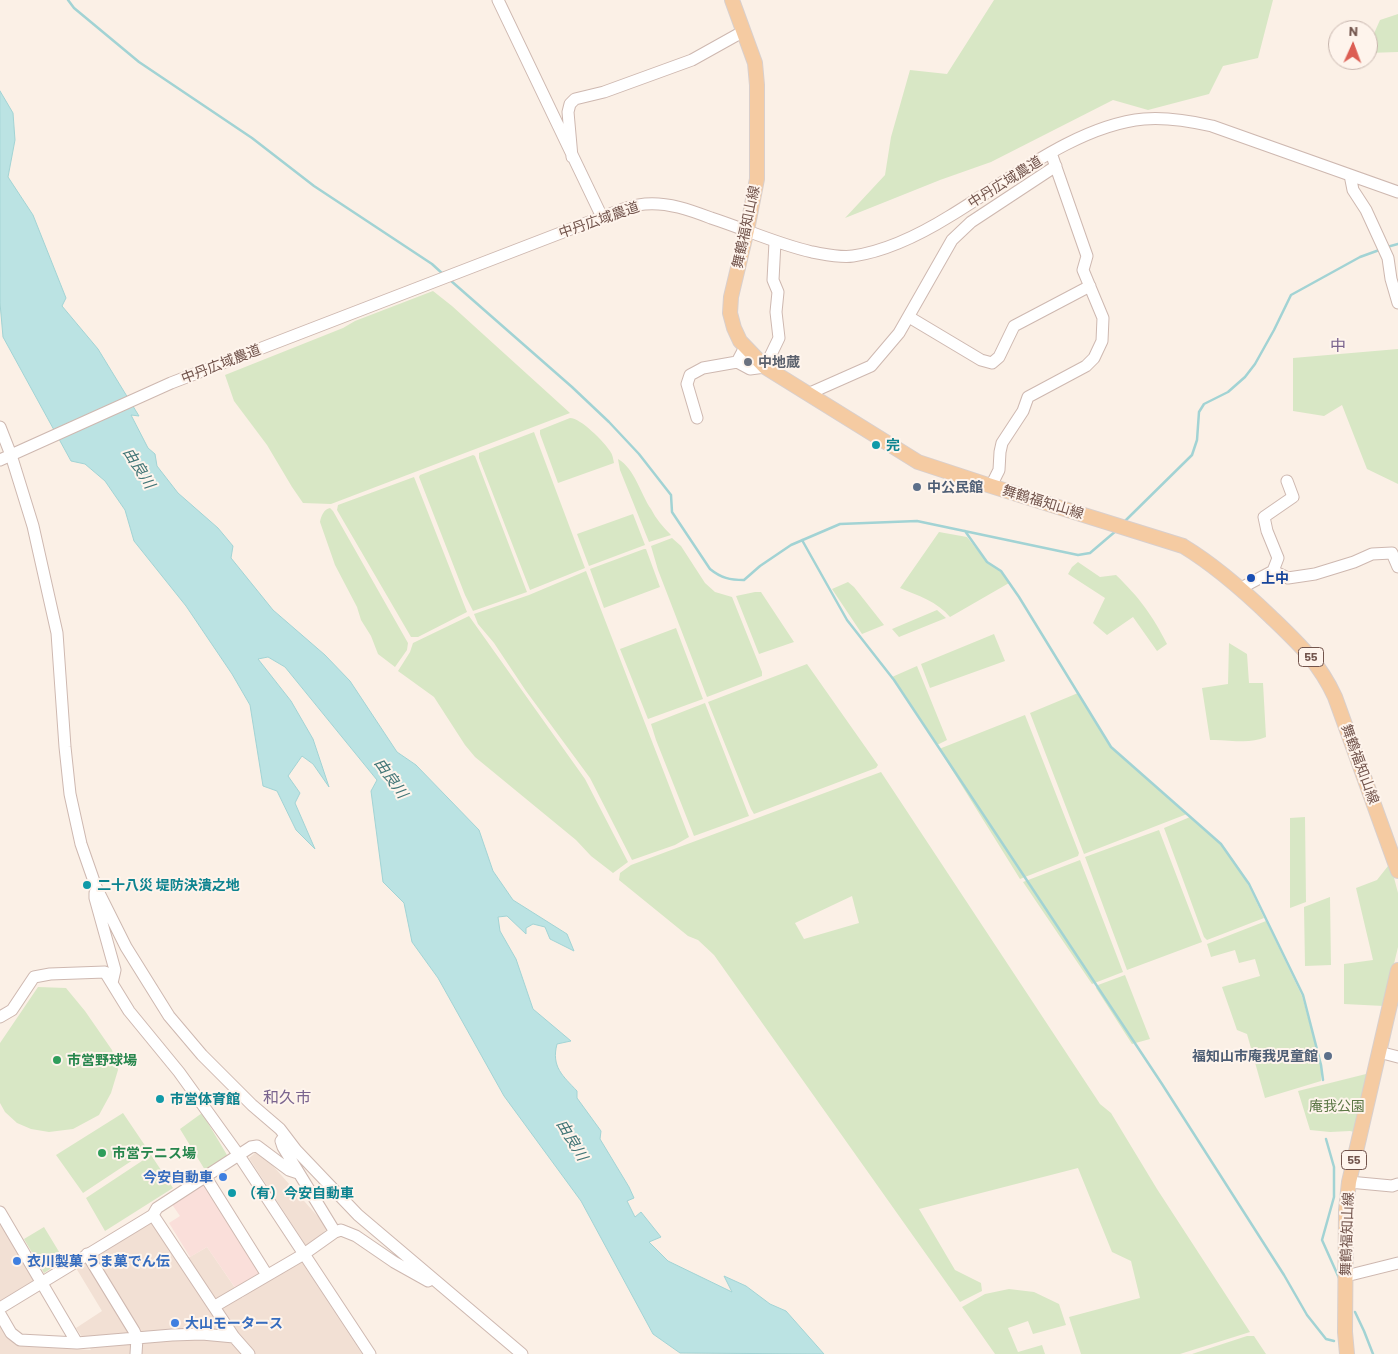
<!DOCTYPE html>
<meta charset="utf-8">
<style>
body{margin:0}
#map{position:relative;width:1398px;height:1354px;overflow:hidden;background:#fbf0e6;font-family:Barlow,sans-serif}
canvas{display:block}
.north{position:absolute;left:1328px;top:20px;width:50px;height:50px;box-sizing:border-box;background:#fef4ec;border:1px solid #c6b4ac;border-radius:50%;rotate:2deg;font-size:14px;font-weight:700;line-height:20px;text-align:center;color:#72544c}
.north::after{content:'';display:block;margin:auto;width:18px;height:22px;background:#dc5e53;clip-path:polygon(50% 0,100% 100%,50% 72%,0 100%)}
</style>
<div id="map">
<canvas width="1398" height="1354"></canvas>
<div class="north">N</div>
</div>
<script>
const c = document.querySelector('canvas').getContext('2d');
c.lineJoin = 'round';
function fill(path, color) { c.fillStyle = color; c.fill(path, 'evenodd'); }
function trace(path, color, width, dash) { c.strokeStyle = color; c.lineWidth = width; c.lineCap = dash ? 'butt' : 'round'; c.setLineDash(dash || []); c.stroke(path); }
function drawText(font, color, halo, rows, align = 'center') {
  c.font = font + ' Barlow,"Noto Sans JP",sans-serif'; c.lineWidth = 4; c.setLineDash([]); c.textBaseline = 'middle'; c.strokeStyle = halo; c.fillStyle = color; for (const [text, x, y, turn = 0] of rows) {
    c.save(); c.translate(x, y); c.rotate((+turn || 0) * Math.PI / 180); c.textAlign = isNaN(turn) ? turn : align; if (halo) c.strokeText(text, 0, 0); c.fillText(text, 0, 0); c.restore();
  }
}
const residential = new Path2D(`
 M259,1150l69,78 -21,19 -58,-89z
 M151,1221l32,40 24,-14 35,51 28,-21 31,-16 61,93h-362v-33l21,24 70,5 -15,-22 26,-17 -26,-43 14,-7z
 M0,1222l37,59 -37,24z`);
const commercial = new Path2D(`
 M202,1181l60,93 -26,15 -29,-42 -17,10 -21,-34 11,-7 -9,-13z`);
const green = new Path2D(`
 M994,0h279l-15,58 -35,8 -14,28 -61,16 -35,-10 -122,62 -51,18 -95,38 40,-43 6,-38 19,-67 37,4z
 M1398,14v38l-30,1v-6l12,-27z
 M433,291l19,15 118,107 -239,91 -28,-1 -11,-16 -25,-42 -33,-44 -9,-26 118,-47 12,-7z
 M1398,349v135l-31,-15 -25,-64 -18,11 -31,-5v-53z
 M570,418c11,0 34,24 40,33 3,4 3,8 4,12l-56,20 -18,-49v-4z
 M534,432l51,136 -55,22 -51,-132v-5z
 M473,455l2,1 52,136 -54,19 -8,-16 -46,-118 1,-2z
 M618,459c17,10 22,34 33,50 5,10 12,18 20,26l-22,7 -29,-72z
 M414,477l53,135 -49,25h-7l-74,-127 1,-5z
 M330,508l3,3 75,132 -1,7 -12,17 -17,-13 -7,-18 -10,-16 -4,-13 -22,-42 -15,-43c1,-6 4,-13 10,-14z
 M633,514l12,31 -56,21 -12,-32z
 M939,532l28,5 20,25 13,9 9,12 -59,34c-12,-15 -33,-22 -50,-29z
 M672,538l9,8 24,37 10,9 17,5 30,75v4l-55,21 -49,-127 -7,-24z
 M644,549h2l14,38 -56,21 -14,-39z
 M1078,562l22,15 16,-2c23,22 37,41 51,69l-10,7 -24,-34 -26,18 -14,-12 12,-25 -37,-24 4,-7z
 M586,571l103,266 -14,8 -43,15 -42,-82 -64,-87 -32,-48 -16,-19 -4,-10 55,-19z
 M848,582l6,5 30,38 -22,9 -30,-45z
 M755,592h6l33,50 -35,12 -23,-58z
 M937,610l9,8 -47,19 -7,-8z
 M469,616l116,163 43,83 -15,11 -22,-17 -15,-16 -101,-83 -10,-12 -31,-48 -36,-26 12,-19 3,-9z
 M676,628l27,71 -55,20 -28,-70z
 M994,634l11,27 -75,27 -9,-24z
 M1229,643l18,11 2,29h14l3,54c-18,8 -37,2 -56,3l-8,-52 26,-4z
 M807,664l71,101 -2,3 -122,46 -3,-5 -43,-107z
 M917,666l30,74 -10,5 -45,-68z
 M1078,693l33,54 76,67 -103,40 -54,-141z
 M705,703l44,113 -55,20 -38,-96 -5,-16z
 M1025,715l54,138 -1,3 -58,23 -81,-130z
 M881,772l219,332 11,9 46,76 93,143 -70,22h-99l-12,-37 71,-19 -9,-37 -19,-9 -34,-84 -159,41 36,61 26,13 1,8 -22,11 -246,-347 -16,-15 -10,-4 -69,-56 1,-7 11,-8zM852,896l7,27 -55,16 -9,-16z
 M1190,817c10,9 21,17 30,27 20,20 32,49 44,74l-57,22 -3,-3 -40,-109z
 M1305,817l1,85 -16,6v-90z
 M1159,830l43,112 -75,28 -42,-113z
 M1080,860l43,112 -31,12 -69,-102z
 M1388,866h3l7,27v54l-14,59 -40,-2v-40l29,-4 -17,-72 21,-8z
 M1330,897l1,68 -26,1 -1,-59z
 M1266,921l36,75 19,69v16l-56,17 -18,-64 -10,-4 -15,-43 38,-11 -5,-17 -16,4 -4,-13 -24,7 -4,-13z
 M1125,975l25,64 -18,5 -36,-56 2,-3z
 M38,987l28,1 19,23 27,39 6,20 -7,23 -12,22 -26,14 -24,3 -18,-3 -14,-6 -12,-11 -5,-9v-60z
 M1370,1073l-12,60 -8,-2 -20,1 -20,-2 -12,-39z
 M123,1113l25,37 -65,43 -27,-38z
 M202,1113l25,42v2l-19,13h-3l-25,-41z
 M151,1155l22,33 -68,43 -19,-33z
 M44,1227l20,33 -20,13 -20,-34z
 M1009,1289l25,3 25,12 7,21 -33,9 -5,-13 -20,7 10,24 24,-7 3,9h-50l-33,-47 23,-13z
 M1247,1336h7l12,18h-74z`);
const water = new Path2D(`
 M0,91l13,22 2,27 -7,37 25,38 33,83 -4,8 36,43 41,67 -8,-1 17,33 7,6 2,12 21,27 40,35 15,18 -2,12 42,52 52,45 25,26 47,71 19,13 63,65 14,41 20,29 54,34 7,17 -24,-12 -5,-12 -12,-3 -7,4v6l-19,-18 -9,1 2,14 16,28 17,50 38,32 -14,3c-6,23 6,32 20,47v7l24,33 -1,8 29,48 5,11 -7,3 8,16 6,-5 20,25 -12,5 19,19 64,31 -8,-16 22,10 24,18 16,7 38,43 -144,-1 -27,-19 -72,-133 -77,-105 -66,-118 -26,-36 -8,-39 -21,-21 -12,-91 6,-11 -92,-113 -17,-10 -10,2 33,42 22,38 16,48 -16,-23 -11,-8 -14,20 12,17 -5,10 20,46 -19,-19 -19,-39 -14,-5 -13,-81 -18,-31 -46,-68 -52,-65 -9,-31 -20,-29 -20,-17 -14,-3 -68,-124 -3,-34z`);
const stream = new Path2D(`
 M68,0l6,8 65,54 113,76 62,48 118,78 12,11
 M1387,247l11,-3
 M450,280l122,107 37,35 30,32 32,41 1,17 38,57c11,9 20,11 34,11l16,-14 31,-21 49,-21 77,-3 161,34 12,-2 27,-23
 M1124,522l68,-67 5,-15 2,-28 5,-8 24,-12 17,-15 10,-13 19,-34 17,-35 69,-38 22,-8
 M965,531l22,31 14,9 18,26 92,150 110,97 28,40 54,111 18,70 2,15
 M802,540l45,80 47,60 268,404 122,191 23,40 19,24 8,2
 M1326,1139l8,28v30l-12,43 17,38
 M1355,1312l9,19 9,23`);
const minor = new Path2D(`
 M498,0l104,217
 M572,157l-4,-45 2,-8 5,-5 29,-7 88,-32 52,-29
 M1350,175l3,15 13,20 22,48 3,21 7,24
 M909,317l72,43 11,3 7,-6 15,-31 76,-40
 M737,362l13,7 15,-2 14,-29 -3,-26 2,-20 -5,-12 2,-38
 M810,393l61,-27 28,-33 53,-93 19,-18 85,-56
 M697,418l-10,-34 3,-9 13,-7 34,-6 8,-15
 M0,427l11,28 22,71 24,107 8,114 5,47 11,50 15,43 30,60 43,69 33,39 50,50 28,24 16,21 62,65 164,139
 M0,460l171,-77 431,-166c14,-5 28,-12 43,-13 23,-2 45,6 66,14 34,11 66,26 101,34 12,2 28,6 41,4 34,-5 68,-22 97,-40 58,-35 127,-91 194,-97 23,-2 46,2 68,7l186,66
 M991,486l8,-16 1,-18 2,-9 21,-32 5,-14 58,-31 8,-8 8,-17 1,-23 -20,-48 4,-14 -36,-103
 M1273,571l15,7 27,-4 39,-12 18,-8 20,-1 6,14
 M1241,588l32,-17 5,-13 -11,-27 -3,-14 29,-20 -6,-16
 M95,893v5l20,72 -3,13
 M0,1017l12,-7 22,-33 16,-3 55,-2 24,39 50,61 59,82 132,200
 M1379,1052l19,5
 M285,1136l-4,5 2,6 52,85
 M205,1176l62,99
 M1349,1182l43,4 6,-2
 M0,1212l77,131
 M153,1215l81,122 15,17
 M87,1254l47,77 3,7 -1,16
 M1346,1276l52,-13
 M215,1306l89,-52 31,-22 6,-2 15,6 38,26 34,19
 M0,1308l153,-93 4,-7 94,-61 6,-1 32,24 9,3
 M0,1314l11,19 9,7 57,3 95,-8 30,-1 32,3`);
const major = new Path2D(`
 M732,0l23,63 2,22v94l-10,51 -16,67 -1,16 4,15 6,13 25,26 153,95 73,24 192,60c33,20 60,44 87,70 28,27 49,46 65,81l63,174
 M1347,1354l-2,-22 1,-122 3,-28 49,-212`);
const markers = [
 [748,362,5,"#6b7280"],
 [876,445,5,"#0f9aa8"],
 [917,487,5,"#5c6f8a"],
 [1251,578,5,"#1a4fb4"],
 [87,885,5,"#0f9aa8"],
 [1328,1056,5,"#5c6f8a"],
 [57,1060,5,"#2e9e5b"],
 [160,1099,5,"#0f9aa8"],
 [102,1153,5,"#2e9e5b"],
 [223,1177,5,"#3f7fe0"],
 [232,1193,5,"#0f9aa8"],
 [17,1261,5,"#3f7fe0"],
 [175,1323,5,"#3f7fe0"]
];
const shields = [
 [1311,657,25],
 [1354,1160,25]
];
const shieldNames = [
 ["55",1311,657],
 ["55",1354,1160]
];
const streetNames = [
 ["中丹広域農道",1005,182,-32],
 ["中丹広域農道",599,220,-19],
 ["舞鶴福知山線",746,227,-78],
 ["中丹広域農道",221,364,-21],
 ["舞鶴福知山線",1043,502,17],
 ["舞鶴福知山線",1360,764,70],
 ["舞鶴福知山線",1347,1234,-88]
];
const worshipNames = [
 ["中地蔵",758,362]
];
const cultureNames = [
 ["完",886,445],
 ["二十八災 堤防決潰之地",97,885],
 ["市営体育館",170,1099],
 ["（有）今安自動車",242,1193]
];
const serviceNames = [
 ["中公民館",927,487],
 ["福知山市庵我児童館",1318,1056,"right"]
];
const transitNames = [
 ["上中",1261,578]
];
const leisureNames = [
 ["市営野球場",67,1060],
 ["市営テニス場",112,1153]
];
const parkNames = [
 ["庵我公園",1337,1106]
];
const shopNames = [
 ["今安自動車",213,1177,"right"],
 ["衣川製菓 うま菓でん伝",27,1261],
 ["大山モータース",185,1323]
];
const waterNames = [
 ["由良川",139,468,58],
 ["由良川",391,778,55],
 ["由良川",572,1140,59]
];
const quarterNames = [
 ["中",1338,346],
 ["和久市",287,1098]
];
fill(residential, '#f2e0d4');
fill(commercial, '#fadfda');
fill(green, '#d8e7c5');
fill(water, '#bbe3e3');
trace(water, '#a2d3d4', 1);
trace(stream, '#a2d3d4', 2.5);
trace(minor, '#ceb8b0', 13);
trace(major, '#d8cfcd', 16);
trace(minor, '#fff', 11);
trace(major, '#f5cba2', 14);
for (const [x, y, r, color] of markers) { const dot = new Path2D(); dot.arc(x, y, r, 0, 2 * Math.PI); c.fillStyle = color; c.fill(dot); trace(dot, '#fef4ec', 2); }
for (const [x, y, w] of shields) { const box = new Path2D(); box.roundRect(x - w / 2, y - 9.5, w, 19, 4); c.fillStyle = '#fef4ec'; c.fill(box); trace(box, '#72544c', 1); }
drawText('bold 12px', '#72544c', null, shieldNames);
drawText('14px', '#72544c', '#fef4ec', streetNames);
drawText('bold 14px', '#5b616d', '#fef4ec', worshipNames, 'left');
drawText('bold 14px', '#0d838f', '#fef4ec', cultureNames, 'left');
drawText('bold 14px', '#4e5e75', '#fef4ec', serviceNames, 'left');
drawText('bold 14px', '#164399', '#fef4ec', transitNames, 'left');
drawText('bold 14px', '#27864d', '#fef4ec', leisureNames, 'left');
drawText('14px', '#5b7745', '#fef4ec', parkNames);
drawText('bold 14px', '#366cbe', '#fef4ec', shopNames, 'left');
drawText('italic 15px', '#417576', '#fef4ec', waterNames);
drawText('16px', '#7a648e', '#fef4ec', quarterNames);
</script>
